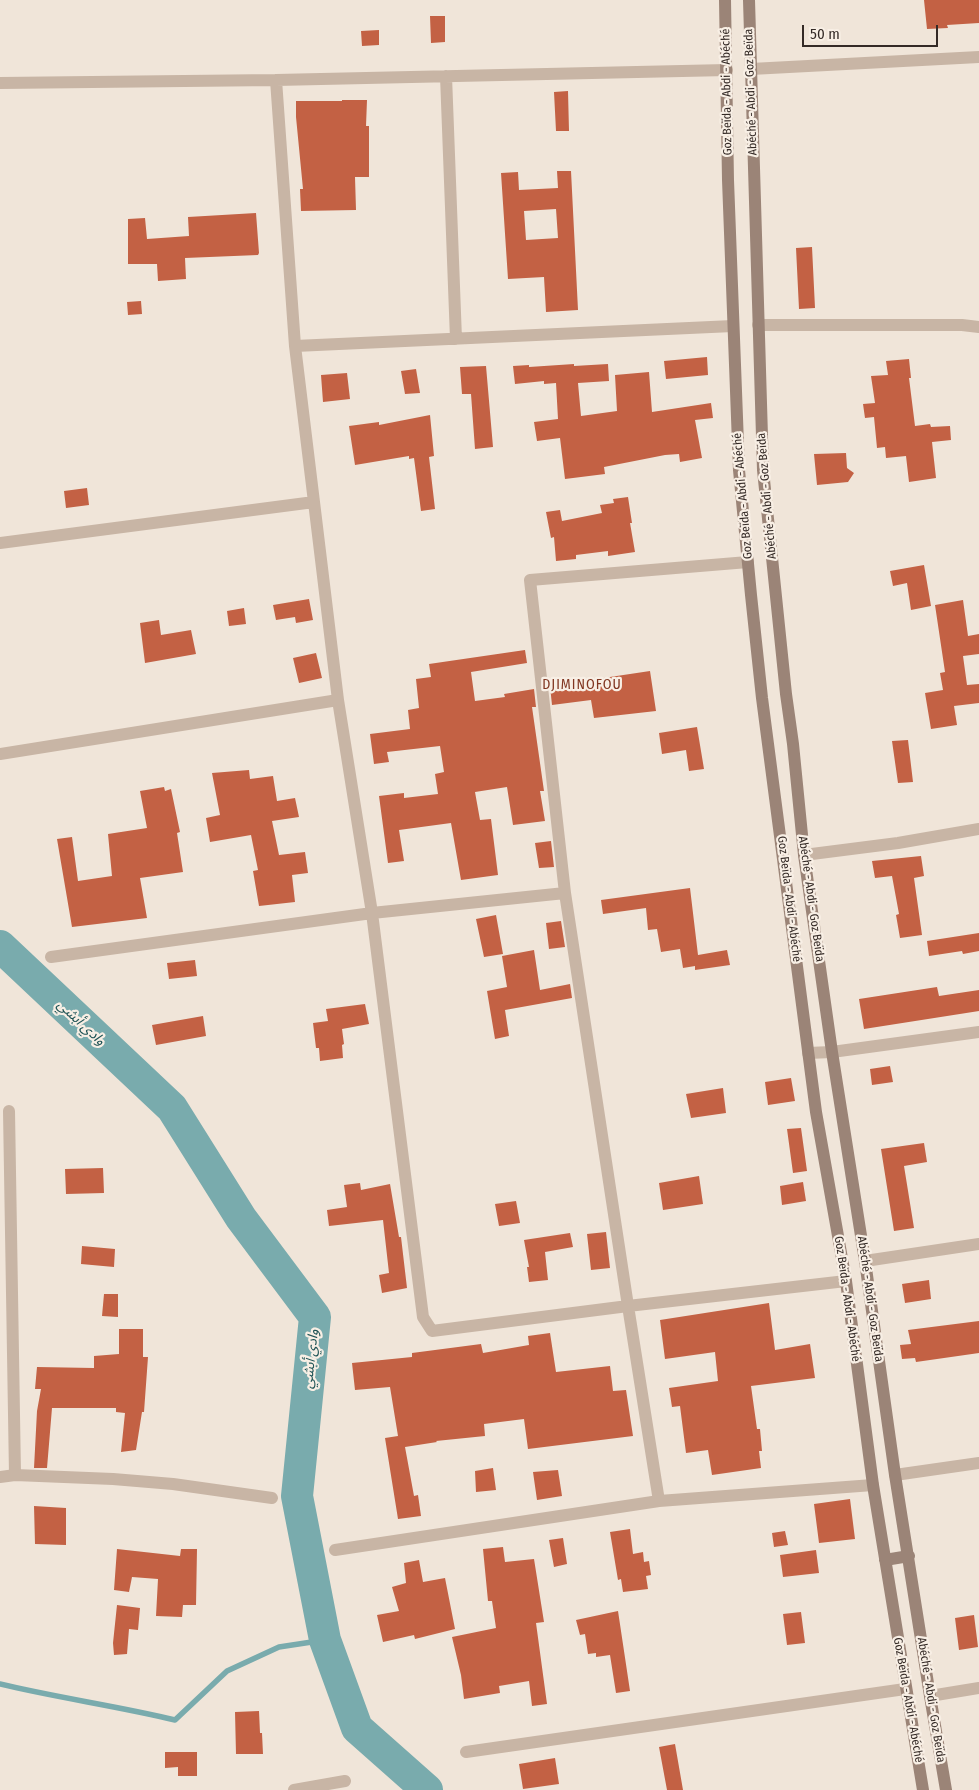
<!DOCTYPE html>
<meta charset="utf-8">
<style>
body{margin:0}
#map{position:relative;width:979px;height:1790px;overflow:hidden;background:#f0e5d9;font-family:"Fira Sans Condensed",sans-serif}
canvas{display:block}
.scale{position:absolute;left:802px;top:25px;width:136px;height:22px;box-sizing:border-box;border:2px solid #342a26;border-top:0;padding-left:6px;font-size:15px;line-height:18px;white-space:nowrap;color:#342a26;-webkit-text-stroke:4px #f8efe5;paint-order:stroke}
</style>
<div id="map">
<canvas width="979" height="1790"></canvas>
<div class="scale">50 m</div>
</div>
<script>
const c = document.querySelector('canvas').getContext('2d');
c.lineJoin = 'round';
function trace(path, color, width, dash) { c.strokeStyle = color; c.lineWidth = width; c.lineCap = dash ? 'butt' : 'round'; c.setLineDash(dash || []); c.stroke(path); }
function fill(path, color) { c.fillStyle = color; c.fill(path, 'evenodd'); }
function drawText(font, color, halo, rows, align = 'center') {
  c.font = font + ' "Fira Sans Condensed","Noto Sans Arabic",sans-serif'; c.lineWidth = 4.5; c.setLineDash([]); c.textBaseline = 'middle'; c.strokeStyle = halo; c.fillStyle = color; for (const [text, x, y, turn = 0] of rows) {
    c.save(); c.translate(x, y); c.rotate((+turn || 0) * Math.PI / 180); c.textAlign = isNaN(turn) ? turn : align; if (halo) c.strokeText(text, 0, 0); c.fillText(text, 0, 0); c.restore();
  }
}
const stream = new Path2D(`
 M0,1684c58,14 117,22 175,36l52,-49 52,-24 46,-7`);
const river = new Path2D(`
 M0,946l172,162 69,110 74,99 -18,179 28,144 32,88 70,62`);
const building = new Path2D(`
 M924,0h55v23l-32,2 1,3 -21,1z
 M430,16h15v26l-14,1z
 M379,30v15l-17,1 -1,-15z
 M568,91l1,40h-13l-2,-39z
 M342,100h25l-1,26h3v51h-14l1,33 -55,1 -1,-22h3l-7,-72v-16h46z
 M557,171h14l7,139 -32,2 -2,-35 -36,2 -7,-106 17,-1 1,18 39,-2zM556,209l2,29 -32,2 -2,-29z
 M256,213l3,40 -1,2 -73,3 1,21 -28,2 -1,-17h-29v-45l17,-1 2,21 42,-3 -1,-19z
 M812,247l3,61 -16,1 -3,-61z
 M141,301l1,13 -14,1 -1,-13z
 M707,357l1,18 -42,4 -2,-18z
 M909,359l2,19h-2l6,48 15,-2 1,3 19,-1 1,14 -19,2 4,36 -27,4 -3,-26 -20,2 -1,-11 -8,1 -3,-31 -9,1 -2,-14 12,-1 -4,-27 17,-1 -2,-14z
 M574,364v2l34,-2 1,17 -31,2 3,33 36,-5 -2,-36 34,-3 3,40 59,-9 2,15 -18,2 7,38 -22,4 -1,-8 -14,1 -61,12 1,7 -40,5 -5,-41 -23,3 -3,-19 24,-3 -2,-36 -12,1v-3l-29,3 -2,-18 16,-1v2z
 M486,366l7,81 -18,2 -4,-55h-9l-2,-27z
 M416,369l4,24 -15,1 -4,-23z
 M347,373l3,26 -27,3 -2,-27z
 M430,415l4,41 -5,1 6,52 -14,2 -7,-53 -5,1v-3l-54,9 -6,-39 30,-4v3z
 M846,453l1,15 7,5 -6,9 -31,3 -3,-31z
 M87,488l2,17 -23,3 -2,-17z
 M628,497l4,26h-2l5,29 -27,4v-5l-32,4v4l-20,2 -2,-24 -3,1 -5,-26 14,-2 2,11 40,-8 -2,-8 14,-2 -1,-4z
 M924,565l7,41 -20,4 -4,-27 -14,3 -3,-15z
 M309,599l4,21 -17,3 -1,-6 -19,3 -3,-15z
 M963,600l5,36 11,-2v20l-16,2 4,29 12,-1v19l-25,3 3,19 -26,4 -6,-36 18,-3 -3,-17 5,-1 -10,-67z
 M244,608l2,16 -17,2 -2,-15z
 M159,620l2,15 30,-5 5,24 -51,9 -5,-40z
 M525,650l2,13 -56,9 4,29 30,-4 -1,-3 30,-5 2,18h-4l12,84h-4l5,30 -32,4 -6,-38 -32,5 5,28 11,-1 7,56 -37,5 -10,-57 -52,7 5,31 -16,2 -9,-67 25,-3v5l34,-4 -3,-20 9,-2 -4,-26 -53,6 2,10 -15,2 -4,-30 40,-5 -2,-19 11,-2 -3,-29 15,-2 -2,-13z
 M316,653l6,25 -23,5 -6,-25z
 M650,671l6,40 -62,7 -3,-18 -39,5 -2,-19z
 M697,727l7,42 -15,2 -3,-21 -24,4 -3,-21z
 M908,740l5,42 -15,1 -6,-42z
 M249,770l1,9 23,-3 4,25 18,-3 4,19 -27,4 7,34 26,-3 3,21 -16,2 3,27 -36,4 -6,-35 5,-1 -7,-35 -41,7 -4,-24 14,-3 -8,-42z
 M164,787l1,4 6,-2 9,43 -3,1 6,39 -43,6 7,40 -75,9 -15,-88 15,-2 6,44 34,-5 -4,-42 39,-6 -7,-37z
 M551,841l3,26 -15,1 -4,-25z
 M921,856l3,20 -10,2 8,57 -22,3 -4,-23 3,-1 -7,-38 -17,2 -3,-17z
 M690,888l8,67 29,-5 3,15 -35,5v-4l-12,2 -3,-19 -19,3 -4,-23 -9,1 -2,-22 -43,6 -2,-14z
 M496,915l7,39 -19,3 -8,-38z
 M561,921l4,26 -16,2 -3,-26z
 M979,933v18l-16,3 -1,-3 -33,5 -2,-15z
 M534,950l6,40 30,-6 2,14 -67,12 4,26 -14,3 -8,-48 20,-4 -5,-31z
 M195,960l2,16 -28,3 -2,-16z
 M937,987l2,9 40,-6v21l-115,18 -5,-30z
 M365,1004l4,20 -27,5 2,15 -2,1 1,13 -23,3 -1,-13h-3l-3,-25 15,-2 -2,-12z
 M203,1016l3,20 -50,9 -4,-20z
 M890,1066l3,16 -21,3 -2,-16z
 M791,1078l4,23 -27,4 -3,-23z
 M723,1088l3,25 -35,5 -5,-24z
 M801,1128l6,43 -14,2 -6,-44z
 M924,1143l3,19 -23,4 10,62 -20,3 -13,-82z
 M103,1168l1,25 -38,1 -1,-25z
 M699,1176l4,28 -40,6 -4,-27z
 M803,1182l3,19 -24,4 -2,-19z
 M360,1183l1,7 29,-6 9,53h2l6,51 -25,5 -3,-18 10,-2 -6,-53 -54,6 -2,-16 20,-3 -3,-22z
 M516,1201l4,22 -21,3 -4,-22z
 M606,1232l4,36 -19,2 -4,-36z
 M570,1233l3,14 -28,5 3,28 -19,2 -2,-15h2l-5,-27z
 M82,1246l33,3 -1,18 -33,-3z
 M929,1280l2,19 -26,4 -3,-19z
 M104,1294h14v23l-16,-1z
 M769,1303l6,47 35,-6 5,34 -64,8 6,43h3l2,22h-3l2,17 -49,7 -4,-25 -22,3 -6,-47 -8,1 -3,-19 49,-7 -3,-29 -50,7 -5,-39z
 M979,1321v32l-63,9 -1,-4 -13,1 -2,-14 11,-1 -3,-14z
 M119,1329h24v28h5l-4,55h-2l-6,38 -15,2 4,-39 -9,-1v-4h-64l-5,60h-13l3,-57 4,-22h-6l2,-22 57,1v-12l25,-2z
 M550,1333l6,39 54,-6 3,25 13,-1 7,46 -105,13 -4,-30 -40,5 1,12 -49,5 1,1 -32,5 9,49 4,-1 3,21 -23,3 -13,-81 13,-2 -8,-49 -35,3 -3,-27 60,-6v-4l69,-9 2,9 46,-8 -1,-9z
 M493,1468l3,22 -20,2 -1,-21z
 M558,1470l4,26 -25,4 -4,-28z
 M850,1499l5,40 -36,4 -5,-39z
 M34,1506l32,2v37l-31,-1z
 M630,1529l3,25 10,-2 1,10 5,-1 2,14 -5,1 2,13 -25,3 -2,-13 -3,1 -8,-48z
 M785,1531l3,14 -14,2 -2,-14z
 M563,1538l4,26 -13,3 -5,-27z
 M503,1547l2,15 29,-3 10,63 -8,1 11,81 -15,2 -3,-25 -30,5 1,7 -36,6 -3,-24 -9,-38 44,-9 -4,-27h-4l-5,-52z
 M117,1549l63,7 1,-7h16l-1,56h-13l-1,12 -26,-1 2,-37 -26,-2 -3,15 -15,-2z
 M816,1550l3,23 -36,4 -3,-22z
 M419,1560l4,22 22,-4 10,51 -40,10 -1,-4 -31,7 -6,-27 22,-4 -7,-24 14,-4 -2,-20z
 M117,1605l23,3 -2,22 -9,-1 -2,25 -13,1 -1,-12z
 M618,1611l12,80 -14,2 -6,-38 -14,2v-4l-8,1 -3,-20 -5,1 -4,-15z
 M801,1612l4,31 -18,2 -4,-31z
 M974,1615l4,32 -19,3 -4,-32z
 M259,1711l1,22h2l1,21h-27l-1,-42z
 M675,1744l8,46h-16l-8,-43z
 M165,1752h32v24h-19v-9l-13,1z
 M555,1758l4,26 -36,5 -4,-25z`);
const street = new Path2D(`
 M751,69l228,-12
 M446,76l10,263
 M276,80l19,266 19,156
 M0,83l276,-3 451,-10
 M758,325h204l17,2
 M295,346l438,-20
 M0,543l314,-41 24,198 34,213 51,404 9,14 196,-25 218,-25
 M0,754l338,-54
 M804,855l94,-12 81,-14
 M51,957l321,-44 193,-20
 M808,1053l24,-1 147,-20
 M9,1111l6,364
 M865,1261l114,-17
 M895,1475l84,-12
 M0,1477l15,-2 98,4 60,5 99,14
 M659,1501l-31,-195 -63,-413 -35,-313 218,-18
 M335,1550l324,-49 214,-16
 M930,1696l49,-8
 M466,1752l439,-63
 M294,1790l51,-9`);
const secondary = new Path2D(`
 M725,0l3,180 11,290 12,125 11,103 54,414 30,169 27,204 50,305
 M749,0l14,470 23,224 7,50 11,111 28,197 33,209 30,214 35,221 16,94
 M885,1560l24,-4`);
const streetNames = [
 ["Goz Beïda - Abdi - Abéché",727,92,-91],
 ["Abéché - Abdi - Goz Beïda",751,92,-92],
 ["Goz Beïda - Abdi - Abéché",743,496,-95],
 ["Abéché - Abdi - Goz Beïda",767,496,-95],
 ["Goz Beïda - Abdi - Abéché",789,899,83],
 ["Abéché - Abdi - Goz Beïda",811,899,82],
 ["Goz Beïda - Abdi - Abéché",847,1299,82],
 ["Abéché - Abdi - Goz Beïda",870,1299,82],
 ["Goz Beïda - Abdi - Abéché",908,1700,80],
 ["Abéché - Abdi - Goz Beïda",931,1700,81]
];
const neighbourhoodNames = [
 ["DJIMINOFOU",582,685]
];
const waterNames = [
 ["وادي أبشي",81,1023,43],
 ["وادي أبشي",311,1359,-84]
];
trace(stream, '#79abad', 5.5);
trace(river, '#79abad', 32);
fill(building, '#c36144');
trace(street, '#c8b5a5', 12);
trace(secondary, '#9b8477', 12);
drawText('12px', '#342a26', '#f8efe5', streetNames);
c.letterSpacing = '1px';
drawText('14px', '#813621', '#f8efe5', neighbourhoodNames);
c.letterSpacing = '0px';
drawText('italic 14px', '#1d5254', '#f8efe5', waterNames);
</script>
